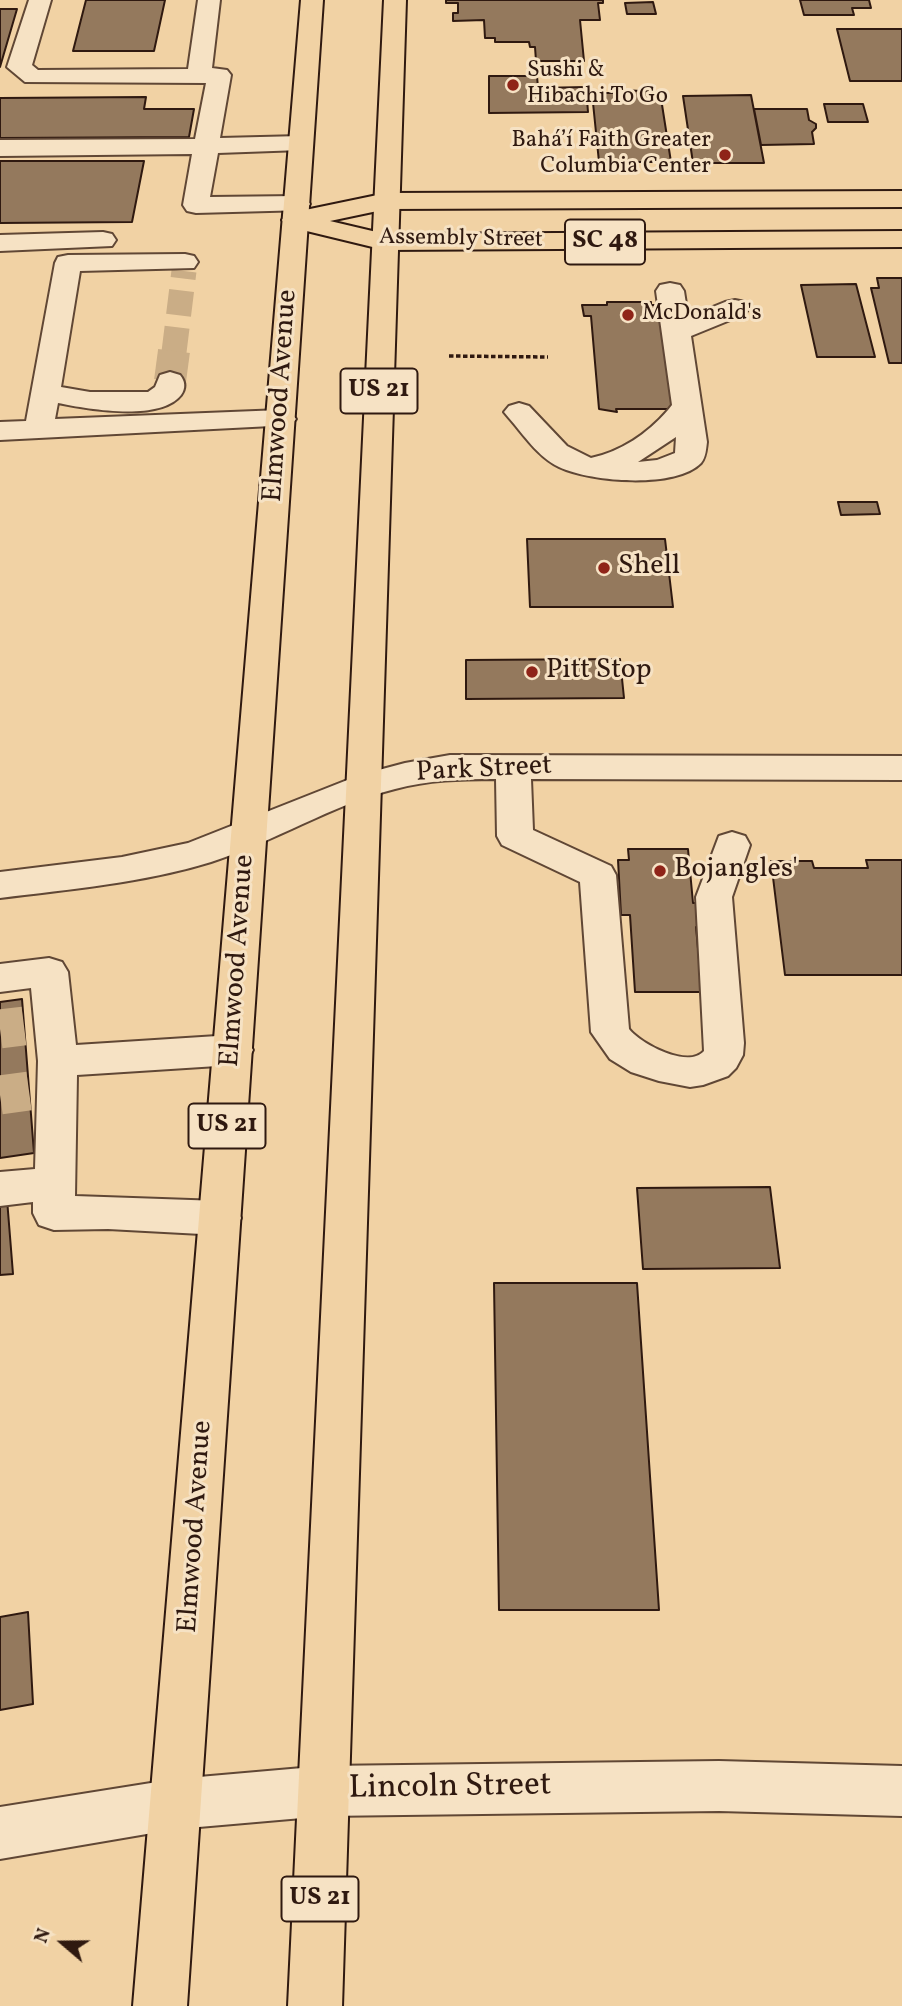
<!DOCTYPE html>
<meta charset="utf-8">
<style>
body{margin:0}
#map{position:relative;width:902px;height:2006px;overflow:hidden;background:#f1d2a4;font-family:Vollkorn,serif}
canvas{display:block}
.north{position:absolute;left:28px;top:1908px;width:70px;height:70px;-webkit-text-stroke:5px #f6e2c4;paint-order:stroke;rotate:290deg;font-size:19px;font-weight:700;line-height:28px;text-align:center;color:#2f1910}
.north::after{content:'';display:block;margin:auto;width:24px;height:32px;background:#2f1910;clip-path:polygon(50% 0,100% 100%,50% 72%,0 100%)}
</style>
<div id="map">
<canvas width="902" height="2006"></canvas>
<div class="north">N</div>
</div>
<script>
const c = document.querySelector('canvas').getContext('2d');
c.lineJoin = 'round';
function fill(path, color) { c.fillStyle = color; c.fill(path, 'evenodd'); }
function trace(path, color, width, dash) { c.strokeStyle = color; c.lineWidth = width; c.lineCap = dash ? 'butt' : 'round'; c.setLineDash(dash || []); c.stroke(path); }
function drawText(font, color, halo, rows, align = 'center') {
  c.font = font + ' Vollkorn,serif'; c.lineWidth = 6; c.setLineDash([]); c.textBaseline = 'middle'; c.strokeStyle = halo; c.fillStyle = color; for (const [text, x, y, turn = 0] of rows) {
    c.save(); c.translate(x, y); c.rotate((+turn || 0) * Math.PI / 180); c.textAlign = isNaN(turn) ? turn : align; if (halo) c.strokeText(text, 0, 0); c.fillText(text, 0, 0); c.restore();
  }
}
const building = new Path2D(`
 M86,0h79l-11,51h-81z
 M446,0h157v3h-5l2,17h-20l4,41h-48l-1,-14h-5l-1,-5h-34v-4h-10l-1,-18 -31,1v-8h5v-10h-12z
 M800,0h69l2,8h-19l2,7h-50z
 M653,2l3,12h-29l-2,-11z
 M0,9h17l-17,58z
 M837,29h65v52h-52z
 M489,76h48l1,12 48,-1 2,25 -99,1z
 M623,90l37,2 11,70h-72l-7,-69h32z
 M751,95l13,68h-71l-10,-67z
 M146,97l-2,12h50l-5,28 -189,1v-40z
 M824,104h39l5,18h-40z
 M754,109h53l2,11 7,4v4l-4,4 2,12 -53,1z
 M0,161h144l-12,61 -132,1z
 M877,278h25v85h-13l-18,-75h8z
 M856,284l19,73h-58l-16,-72z
 M607,302h44v3h8l17,104h-60l1,3 -18,-3 -8,-93h-7l-2,-11h25z
 M838,502h39l3,12 -39,1z
 M527,539h138l8,68h-143z
 M620,659l4,39 -158,1v-39z
 M628,849h60l5,54h13l2,25 -12,-1 6,65h-67l-5,-77h-9l-3,-55h11z
 M866,860h36v115h-117l-14,-114h41l2,7h54z
 M22,999l12,154 -34,5v-156z
 M770,1187l10,81 -137,1 -6,-81z
 M7,1199l6,75 -13,1v-75z
 M494,1283h143l22,327h-160z
 M28,1612l5,92 -33,6v-93z`);
const minorTunnelFar2 = new Path2D(`
 M174,352l10,-81`);
const minorTunnelFar1 = new Path2D(`
 M170,381l4,-30`);
const minorTunnel = new Path2D(`
 M0,1029l24,-3
 M0,1095l29,-4`);
const path = new Path2D(`
 M449,356l99,1`);
const minor = new Path2D(`
 M29,0h22l-19,65 6,5 150,-1 10,-69h22l-8,68 15,2 4,5 -11,63 81,-2 9,2 3,5 -3,5 -9,2 -83,3 -8,44 87,-1 9,2 4,6 -4,6 -110,3 -9,-2 -4,-6 9,-51 -192,2v-16l195,-1 11,-56 -181,-1 -18,-15z
 M103,232l9,2 4,6 -4,6 -112,5v-16z
 M185,254l9,2 4,6 -4,6 -114,3 -19,116 29,5h58l7,-5 5,-12 10,-3 10,3c5,6 6,13 1,20 -21,27 -94,14 -123,8l-3,16 226,-9 10,3 5,6 -5,6 -291,15v-18l26,-1 29,-158 3,-6 10,-2z
 M670,283l10,2 4,6 4,26 37,-15 10,-2 10,2 4,6 -4,6 -54,22 16,106c-1,7 -1,15 -6,21 -25,26 -111,19 -142,4 -21,-10 -35,-32 -50,-49l-5,-6 5,-6 10,-3 10,3 38,40 24,12c31,-7 56,-24 77,-48l4,-5 -16,-114 4,-6zM676,437l-1,16 -18,7 -19,2z
 M450,755l452,1v24l-371,-1 2,51 78,36 5,9 13,154c12,15 59,40 75,22l-8,-154 23,-61 13,-4 13,4 5,9 -18,52 12,146 -1,12 -7,13 -8,8 -25,9 -13,2 -31,-6 -28,-9 -21,-13 -19,-27 -11,-150 -78,-37 -5,-9 -1,-57c-35,0 -67,1 -101,10 -64,16 -121,53 -184,73 -68,21 -140,27 -211,36v-26l122,-15 66,-14 172,-68 45,-12z
 M49,958l13,4 6,10 8,73 157,-10 14,4 6,11 -6,11 -14,4 -156,10 -2,121 145,5 15,5 6,12 -6,12 -15,5 -112,-6 -54,1 -15,-5 -6,-12v-11l-33,4v-34l35,-3 3,-108 -7,-73 -31,4v-28z
 M719,1761l183,5v50l-183,-5 -394,5 -149,13 -176,30v-52l176,-28 149,-13z`);
const major = new Path2D(`
 M902,191v16l-515,2 -57,12 55,13 517,-3v16l-517,3 -99,-24 -4,-6 4,-6 101,-21z`);
const highway = new Path2D(`
 M301,0h22l-136,2006h-54z
 M384,0h22l-64,2006h-54z`);
const markers = [
 [513,85,7,"#8f2418"],
 [725,155,7,"#8f2418"],
 [628,315,7,"#8f2418"],
 [604,568,7,"#8f2418"],
 [532,672,7,"#8f2418"],
 [660,871,7,"#8f2418"]
];
const farPoinames = [
 ["Sushi &",527,72],
 ["Hibachi To Go",527,98],
 ["Bahá’í Faith Greater",711,142,"right"],
 ["Columbia Center",711,168,"right"],
 ["McDonald's",642,315]
];
const farStreetnames = [
 ["Assembly Street",461,240,1]
];
const shields = [
 [605,242,80],
 [379,391,77],
 [227,1126,77],
 [320,1899,77]
];
const shieldNames = [
 ["SC 48",605,242],
 ["US 21",379,391],
 ["US 21",227,1126],
 ["US 21",320,1899]
];
const streetNames = [
 ["Elmwood Avenue",282,396,-86],
 ["Park Street",484,771,-3],
 ["Elmwood Avenue",239,961,-86],
 ["Elmwood Avenue",197,1527,-86]
];
const poiNames = [
 ["Shell",618,568],
 ["Pitt Stop",546,672],
 ["Bojangles'",674,871]
];
const nearStreetnames = [
 ["Lincoln Street",450,1789,-1]
];
fill(building, '#94795d');
trace(building, '#2f1910', 2);
trace(minorTunnelFar2, '#caad86', 25, [25, 12]);
trace(minorTunnelFar1, '#caad86', 32, [32, 16]);
trace(minorTunnel, '#caad86', 39, [39, 19]);
trace(minor, '#604735', 4);
trace(major, '#2f1910', 4);
trace(highway, '#2f1910', 4);
trace(path, '#2f1910', 3.5, [4.5, 2.5]);
fill(minor, '#f6e2c4');
fill(major, '#f1d2a4');
fill(highway, '#f1d2a4');
for (const [x, y, r, color] of markers) { const dot = new Path2D(); dot.arc(x, y, r, 0, 2 * Math.PI); c.fillStyle = color; c.fill(dot); trace(dot, '#f6e2c4', 2.5); }
drawText('23px', '#2f1910', '#f6e2c4', farPoinames, 'left');
drawText('23px', '#2f1910', '#f6e2c4', farStreetnames);
for (const [x, y, w] of shields) { const box = new Path2D(); box.roundRect(x - w / 2, y - 22.5, w, 45, 5); c.fillStyle = '#f6e2c4'; c.fill(box); trace(box, '#2f1910', 2); }
drawText('bold 26px', '#2f1910', null, shieldNames);
drawText('28px', '#2f1910', '#f6e2c4', streetNames);
drawText('28px', '#2f1910', '#f6e2c4', poiNames, 'left');
drawText('33px', '#2f1910', '#f6e2c4', nearStreetnames);
</script>
